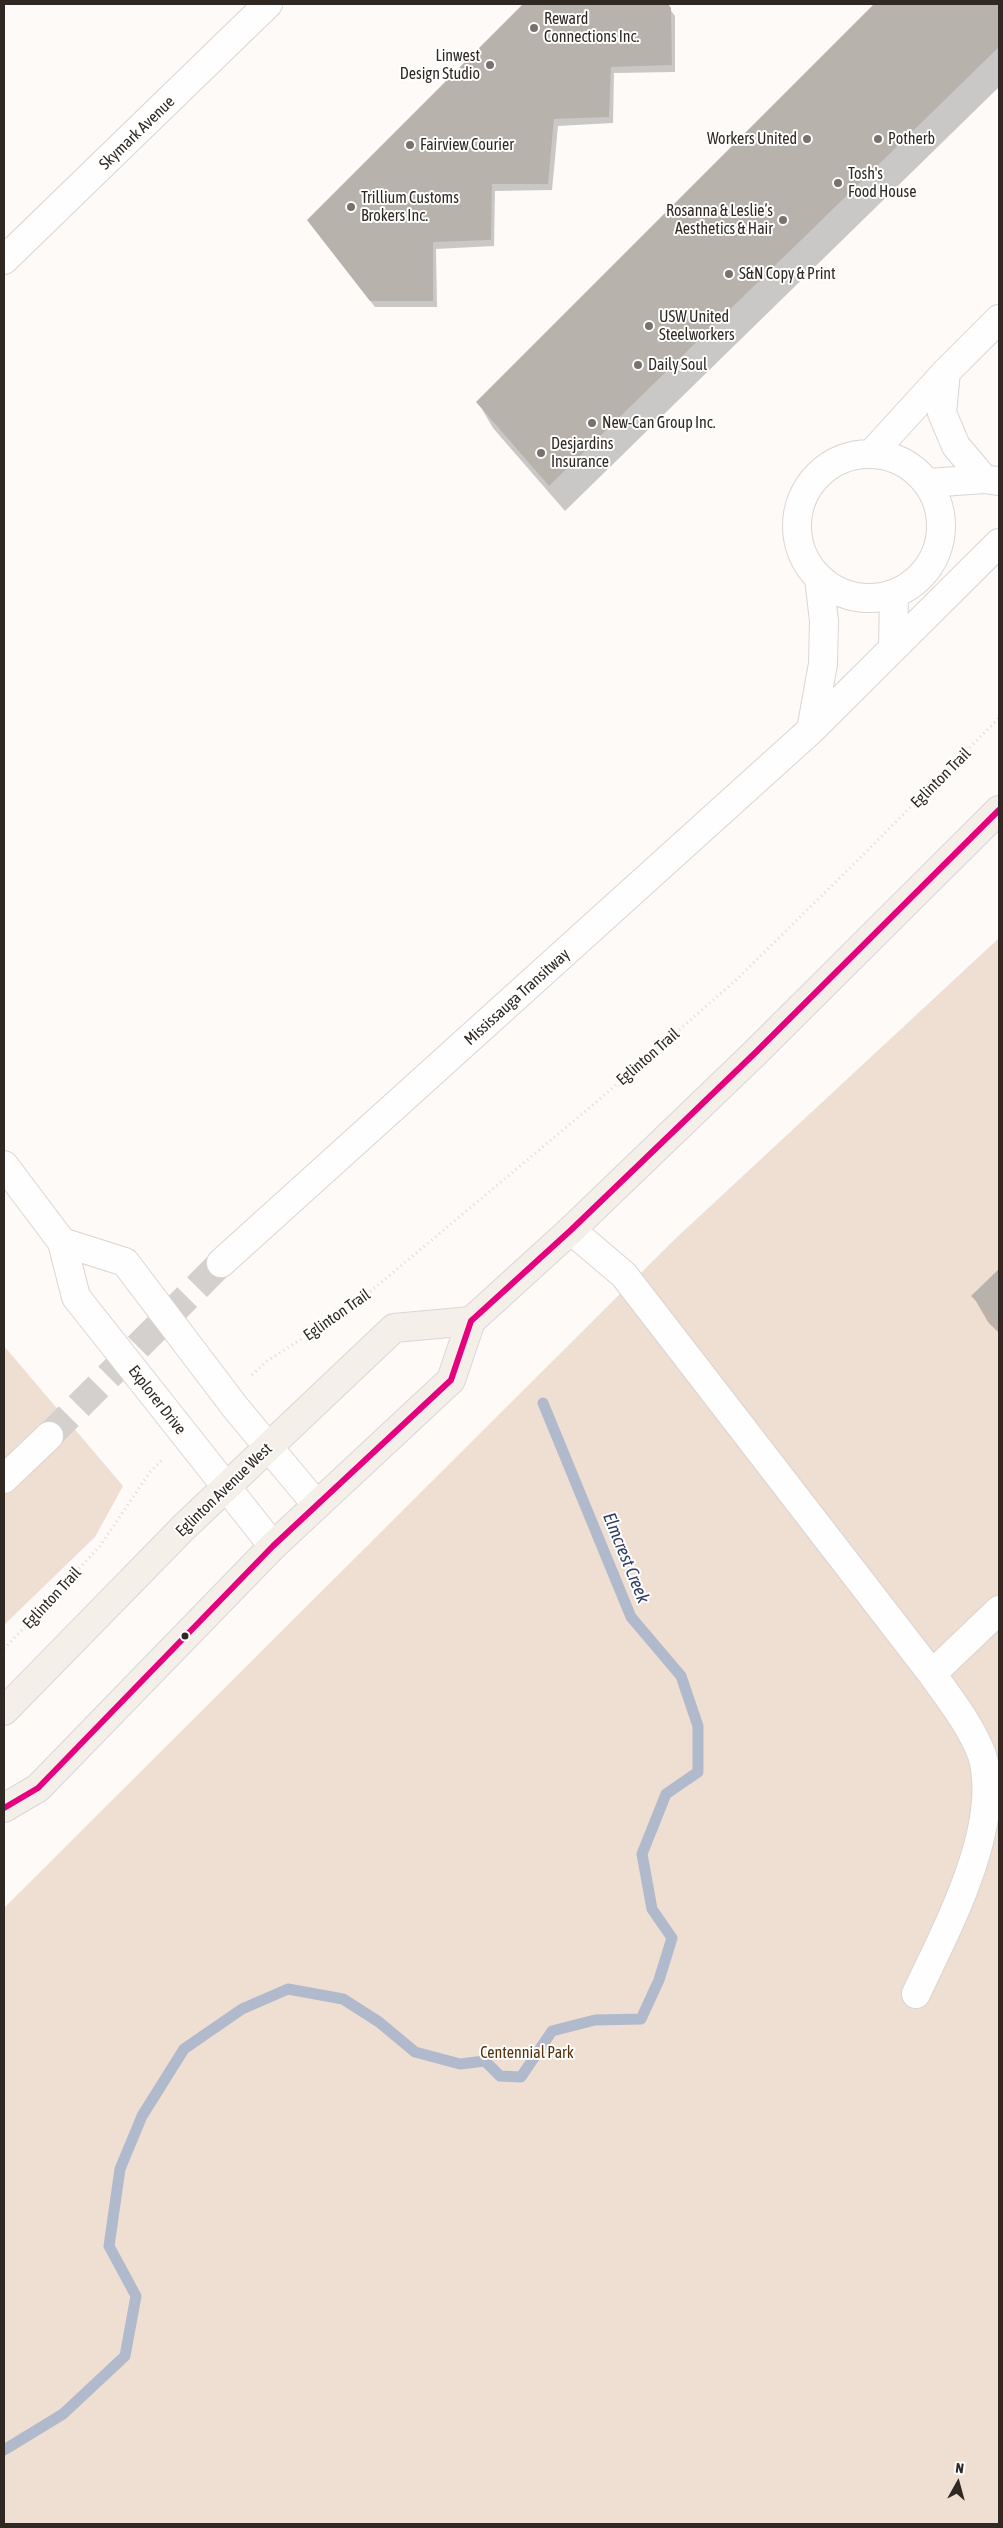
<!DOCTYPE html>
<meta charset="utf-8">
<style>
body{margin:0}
#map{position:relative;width:1003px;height:2528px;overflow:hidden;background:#fdfaf8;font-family:"Asap Condensed",sans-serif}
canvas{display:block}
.frame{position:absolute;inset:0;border:5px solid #2f2823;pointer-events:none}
.north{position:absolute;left:933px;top:2458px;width:50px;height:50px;-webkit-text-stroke:4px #fff;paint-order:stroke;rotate:7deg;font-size:14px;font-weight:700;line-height:20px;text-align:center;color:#2f2823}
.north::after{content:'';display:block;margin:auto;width:18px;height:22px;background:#2f2823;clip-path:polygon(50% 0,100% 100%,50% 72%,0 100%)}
</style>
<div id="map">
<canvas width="1003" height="2528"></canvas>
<div class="frame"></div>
<div class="north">N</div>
</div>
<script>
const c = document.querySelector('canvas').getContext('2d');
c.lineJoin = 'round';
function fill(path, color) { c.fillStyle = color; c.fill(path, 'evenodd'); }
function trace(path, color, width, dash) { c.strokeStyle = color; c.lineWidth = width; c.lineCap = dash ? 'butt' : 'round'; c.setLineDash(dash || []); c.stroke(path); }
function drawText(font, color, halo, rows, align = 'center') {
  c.font = font + ' "Asap Condensed",sans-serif'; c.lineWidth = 4; c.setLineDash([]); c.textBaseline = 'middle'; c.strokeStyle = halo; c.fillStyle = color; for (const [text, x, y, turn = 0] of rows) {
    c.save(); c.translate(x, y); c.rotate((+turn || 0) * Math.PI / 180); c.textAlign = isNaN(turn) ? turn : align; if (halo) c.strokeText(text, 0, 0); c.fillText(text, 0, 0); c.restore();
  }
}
const green = new Path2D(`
 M999,938v1586h-995v-616l671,-669z
 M4,1346l119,140 -28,51 -91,88z`);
const shadow = new Path2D(`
 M525,4h141l9,12v56l-61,1 -1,50 -55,3 -6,64 -57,1 -1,55 -58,3 1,58h-62l-67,-86z
 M876,4h123v83l-434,424 -72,-83 -15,-26z
 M999,1270v63l-11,-11 -15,-26z`);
const stream = new Path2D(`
 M4,2450l59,-36 62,-58 11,-60 -27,-50 11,-77 22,-53 42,-67 58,-40 46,-20 55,10 36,23 36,30 45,12 25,-3 15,15 21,1 31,-46 43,-11 46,-1 18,-39 13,-42 -20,-29 -10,-55 24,-60 32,-22v-46l-17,-50 -50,-59 -88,-214`);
const building = new Path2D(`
 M523,4h145l3,4 1,57 -61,2 -2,50 -55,2 -6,65h-56l-1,56 -58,2v59h-63l-63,-81z
 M874,4h125v43l-450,439 -73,-84z
 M999,1269v54l-28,-27z`);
const minorTunnel = new Path2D(`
 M49,1436l172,-173`);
const path = new Path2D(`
 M252,1375l15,-14 86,-55 241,-202 141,-123 128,-126 136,-137
 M4,1649l96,-103 50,-74 12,-12`);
const minor = new Path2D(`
 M4,260l264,-256
 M946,372l-4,41 14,33 28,33
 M873,452l73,-80 53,-53
 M797 526a72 72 0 1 1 144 0a72 72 0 1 1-144 0Z
 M928,483l56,-4 14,2
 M893,647l1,-53
 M811,730l12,-66 1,-43 -5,-43
 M4,1165l58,77 14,55 197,249
 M571,1230l53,45 308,399c18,25 39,52 50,81 21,71 -36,175 -66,239
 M62,1242l63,20 110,145 81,97
 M221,1263l590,-533 188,-187
 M4,1479l45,-43
 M932,1674l67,-64`);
const major = new Path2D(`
 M4,1711l180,-184 210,-199 77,-7
 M4,1808l34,-20 235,-242 178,-166 20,-59 100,-91 184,-177 244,-243`);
const bus1 = new Path2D(`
 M4,1808l34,-20 235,-242 178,-166 20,-59 100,-91 184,-177 244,-243`);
const markers = [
 [534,28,5,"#77726e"],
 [490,65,5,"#77726e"],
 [807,139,5,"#77726e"],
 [878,139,5,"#77726e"],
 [410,145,5,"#77726e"],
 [838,183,5,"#77726e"],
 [351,207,5,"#77726e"],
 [783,220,5,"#77726e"],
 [729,274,5,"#77726e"],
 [649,326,5,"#77726e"],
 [638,365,5,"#77726e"],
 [592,423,5,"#77726e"],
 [541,453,5,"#77726e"],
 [185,1636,4.5,"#2f2823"]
];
const poiNames = [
 ["Reward",544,19],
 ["Connections Inc.",544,37],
 ["Linwest",480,56,"right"],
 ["Design Studio",480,74,"right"],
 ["Workers United",797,139,"right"],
 ["Potherb",888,139],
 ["Fairview Courier",420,145],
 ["Tosh's",848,174],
 ["Food House",848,192],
 ["Trillium Customs",361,198],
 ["Brokers Inc.",361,216],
 ["Rosanna & Leslie’s",773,211,"right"],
 ["Aesthetics & Hair",773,229,"right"],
 ["S&N Copy & Print",739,274],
 ["USW United",659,317],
 ["Steelworkers",659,335],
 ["Daily Soul",648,365],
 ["New-Can Group Inc.",602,423],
 ["Desjardins",551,444],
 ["Insurance",551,462]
];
const streetNames = [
 ["Skymark Avenue",137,133,-44],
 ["Eglinton Trail",941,778,-45],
 ["Mississauga Transitway",517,997,-42],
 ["Eglinton Trail",648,1057,-41],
 ["Eglinton Trail",337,1315,-35],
 ["Explorer Drive",157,1400,52],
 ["Eglinton Avenue West",224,1490,-44],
 ["Eglinton Trail",52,1598,-47]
];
const parkNames = [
 ["Centennial Park",527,2053]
];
const waterNames = [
 ["Elmcrest Creek",626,1558,68]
];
fill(green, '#efded2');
fill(shadow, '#0003');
trace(stream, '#b1b9cc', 11);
fill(building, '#b8b2ad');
trace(minorTunnel, '#d4d0cd', 28, [28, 14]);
trace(minor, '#dad5d2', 30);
trace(major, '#d9d7d5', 30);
trace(path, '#dddbda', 3, [1, 4]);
trace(minor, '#fffefe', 28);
trace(major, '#f5efea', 28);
trace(bus1, '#e5007d', 6);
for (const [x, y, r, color] of markers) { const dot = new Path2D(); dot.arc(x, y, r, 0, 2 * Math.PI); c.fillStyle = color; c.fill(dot); trace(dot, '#fff', 2); }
drawText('16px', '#2f2823', '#fff', poiNames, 'left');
drawText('16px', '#2f2823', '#fff', streetNames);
drawText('16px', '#57310c', '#fff', parkNames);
drawText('italic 18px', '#2d3c65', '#fff', waterNames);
</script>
